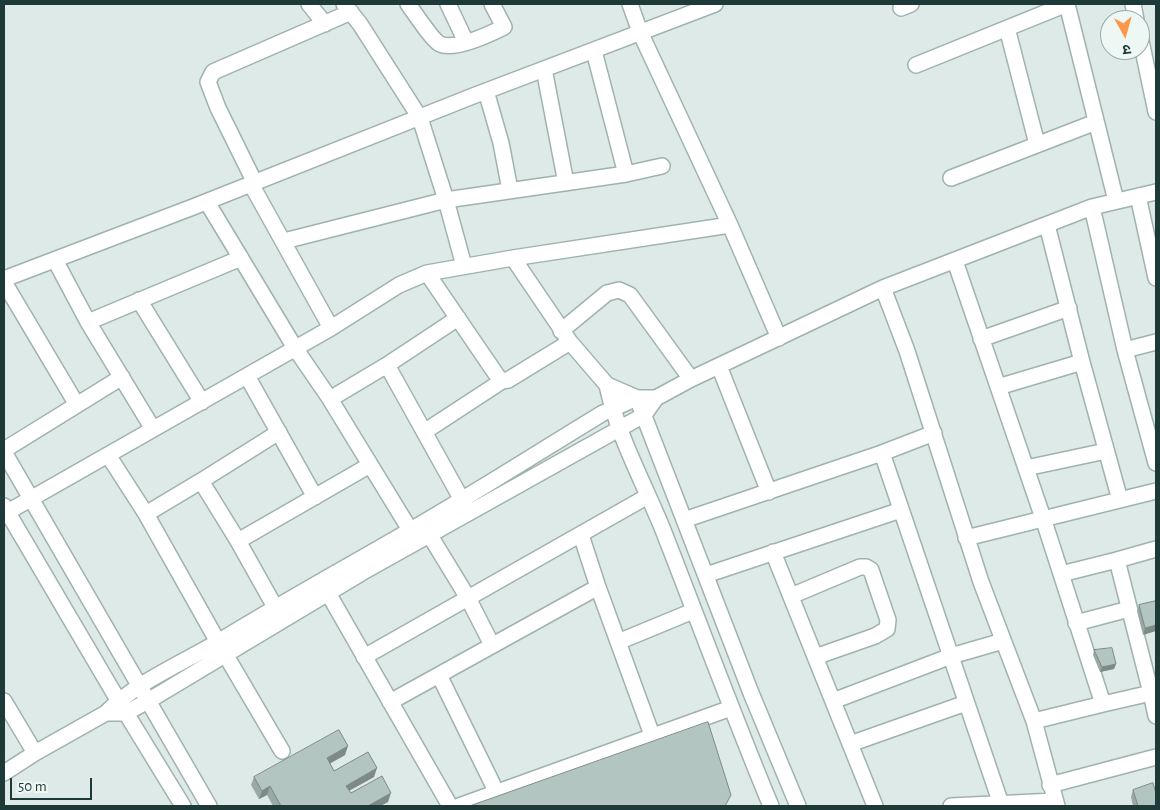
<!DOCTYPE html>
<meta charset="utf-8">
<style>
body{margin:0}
#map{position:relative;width:1160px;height:810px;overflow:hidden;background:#ddeae7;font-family:"Alegreya Sans","Noto Sans Devanagari",sans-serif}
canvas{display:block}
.frame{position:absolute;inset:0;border:5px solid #1e3a38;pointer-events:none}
.north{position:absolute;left:1100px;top:10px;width:50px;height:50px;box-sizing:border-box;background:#edf7f4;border:1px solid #9aaba9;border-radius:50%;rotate:173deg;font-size:14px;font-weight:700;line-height:20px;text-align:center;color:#1e3a38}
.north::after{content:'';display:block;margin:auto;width:18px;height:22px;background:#fb9849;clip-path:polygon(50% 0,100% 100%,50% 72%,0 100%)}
.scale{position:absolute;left:10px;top:778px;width:82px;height:22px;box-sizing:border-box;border:2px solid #1e3a38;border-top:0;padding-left:6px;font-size:15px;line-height:18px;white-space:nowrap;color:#1e3a38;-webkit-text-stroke:4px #edf7f4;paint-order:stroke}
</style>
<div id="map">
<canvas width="1160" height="810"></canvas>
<div class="frame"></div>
<div class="north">उ</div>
<div class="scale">50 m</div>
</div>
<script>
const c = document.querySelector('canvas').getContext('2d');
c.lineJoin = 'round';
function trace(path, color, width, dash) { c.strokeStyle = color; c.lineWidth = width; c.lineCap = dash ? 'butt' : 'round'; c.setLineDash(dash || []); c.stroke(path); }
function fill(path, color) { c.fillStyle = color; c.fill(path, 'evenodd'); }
const minor = new Path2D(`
 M309,4l16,20
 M344,4l16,20 60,94 26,82 18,66
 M408,4c6,8 25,37 32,40 14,7 50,-10 64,-17l-12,-23
 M448,4l18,38
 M630,4l10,28 90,193 49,113
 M1067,4l49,197
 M1133,4l3,16
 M901,8l10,-4
 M1007,28l30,116
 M1140,36l16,76
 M594,51l32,123
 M916,65l151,-61
 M544,69l22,114
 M486,91l15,52 9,47
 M951,178l145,-56
 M255,183l-37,-75 -10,-26 5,-10 138,-60
 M251,184l80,144
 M1138,196l18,82
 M207,202l88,146 35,51 85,139
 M1092,207l33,143
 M1047,225l35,137 38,138
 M284,241l162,-41 180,-26 36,-8
 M513,258l57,84 37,43
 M55,260l33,62 65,107
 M955,261l88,257 60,186 -69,17
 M427,273l71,104 4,4 6,-1 62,-38
 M4,279l189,-72 280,-111 242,-92
 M4,282l73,123
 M883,288l24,63 74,231 53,139 23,85
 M139,300l63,102
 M88,322l153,-64
 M561,331l46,-38 12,-3 11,5 61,84
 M981,339l88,-31
 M1156,342l-31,8 31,113
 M387,365l80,144
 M719,366l50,126
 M247,376l68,121
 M998,387l84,-25
 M656,398h-19l-34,15c-64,39 -128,80 -194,118 -62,36 -124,70 -186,108 -36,22 -89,44 -117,74h20l22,-12 215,-129 281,-157 12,-17 35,-19 192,-91 209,-81 64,-15
 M330,399l57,-34 71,-47
 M424,432l78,-51
 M4,450l118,-73
 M4,452l205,354
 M882,453l119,351
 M108,455l38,59 72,128 64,109
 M1026,468l80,-17
 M4,506l114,194 65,106
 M4,514l327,-186 68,-43 28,-12 86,-15 217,-33
 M146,514l55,-33
 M684,520l198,-67 52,-20
 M429,534l39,64 24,47
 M581,535l17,52 54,148
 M966,538l190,-47
 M238,541l-37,-60 78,-49
 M773,552l102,254
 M1061,574l56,-14
 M706,575l195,-65
 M328,593l122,213
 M791,596l69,-29h6l5,3 2,6 15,44 -1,9 -12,7 -60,21
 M275,607l-37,-66 132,-76
 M1076,623l53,-14
 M618,642l75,-31
 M364,657l284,-161
 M439,675l58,118
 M1151,693l-34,-133 39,-11
 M4,701l31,52
 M833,701l118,-45 52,-15
 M390,702l208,-115
 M1103,704l48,-11 5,23
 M850,744l116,-41
 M4,773l31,-20 71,-40
 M1050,785l106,-28
 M459,806l272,-98
 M771,806c-38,-91 -72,-184 -108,-276 -19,-47 -46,-95 -56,-145l30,13 114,295 47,113
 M951,806l104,-5`);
const wall = new Path2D(`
 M1156,601l-13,34 -6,-24 2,-6z
 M1094,650l22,14 -2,5 -14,3 -7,-17z
 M345,755l-15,8 4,8 40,6 -25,14 2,2 37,9 -8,4h-107l-6,-11 -8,4 -8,-14 3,-8z
 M1133,790l23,16h-23l-2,-9z`);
const shadedWall = new Path2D(`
 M1156,625v6l-13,4 2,-7z
 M1116,664l-2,5 -14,3 2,-5z
 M348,746l-3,9 -21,12 3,-9z
 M377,768l-3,9 -31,17 3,-8z
 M270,786l-3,9 -8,4 3,-8z
 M391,793l-3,9 -8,4h-12z`);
const building = new Path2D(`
 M1156,601v24l-11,3 -6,-23z
 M1112,648l4,16 -14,3 -8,-17z
 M708,722l23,73 -6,11h-255z
 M339,730l9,16 -21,12 7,13 34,-19 9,16 -31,18 5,7 31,-17 9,17 -23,13h-87l-11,-20 -8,5 -8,-14z
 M1153,783l3,10v13h-18l-5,-16z`);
trace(minor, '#a0b2af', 18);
trace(minor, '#fff', 15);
fill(wall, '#99a9a5');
fill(shadedWall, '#7d8a86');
fill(building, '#b2c5c0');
trace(building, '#7d8a86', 1);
</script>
